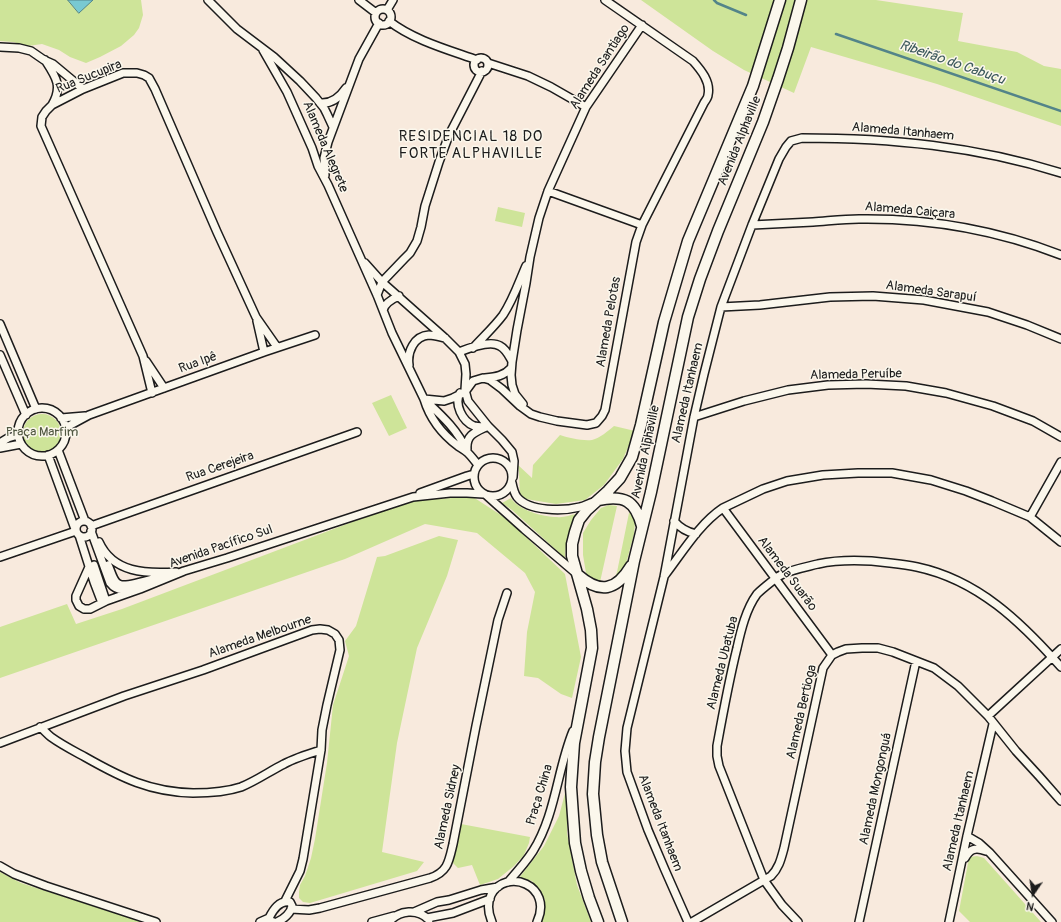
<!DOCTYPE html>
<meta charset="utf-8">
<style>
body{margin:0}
#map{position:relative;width:1061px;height:922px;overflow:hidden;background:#f8eadd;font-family:Pangolin,sans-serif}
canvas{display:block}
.north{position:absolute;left:1013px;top:874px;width:40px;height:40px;-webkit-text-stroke:3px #fbf7ec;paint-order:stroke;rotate:193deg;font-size:11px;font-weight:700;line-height:16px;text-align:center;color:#1c1c1c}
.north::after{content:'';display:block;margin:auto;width:14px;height:18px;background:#1c1c1c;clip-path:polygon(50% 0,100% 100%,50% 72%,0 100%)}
</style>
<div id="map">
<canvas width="1061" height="922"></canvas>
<div class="north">N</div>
</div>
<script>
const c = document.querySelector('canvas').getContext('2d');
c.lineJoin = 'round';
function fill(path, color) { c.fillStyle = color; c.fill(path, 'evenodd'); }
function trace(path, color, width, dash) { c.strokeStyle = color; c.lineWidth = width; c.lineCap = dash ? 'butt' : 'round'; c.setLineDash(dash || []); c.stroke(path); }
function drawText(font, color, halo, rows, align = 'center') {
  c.font = font + ' Pangolin,sans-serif'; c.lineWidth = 3; c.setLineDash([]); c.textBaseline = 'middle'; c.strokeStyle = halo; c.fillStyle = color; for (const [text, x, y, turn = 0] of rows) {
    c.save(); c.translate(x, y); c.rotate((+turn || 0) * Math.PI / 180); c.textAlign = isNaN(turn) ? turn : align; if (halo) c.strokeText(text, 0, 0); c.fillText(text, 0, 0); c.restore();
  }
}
const green = new Path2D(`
 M0,0h141l2,15 -4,13 -5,7 -13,11 -21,11 -14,6 -16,-6 -11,-7 -17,-6 -14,2 -15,-4 -13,-1z
 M641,0h235l87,13 -5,28 59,11 27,14 17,3v57l-124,-42 -126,-37 -17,46 -50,-23 -31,-19z
 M498,207l27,6 -3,14 -27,-6z
 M391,395l16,33 -18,8 -17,-33z
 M23 433a19 19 0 1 1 38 0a19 19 0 1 1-38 0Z
 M614,426l21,5 -12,28 -19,26 -19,15 -29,4 -30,-5 -6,-4c-1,-10 0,-20 -2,-30l14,13 1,-13 27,-30c9,3 22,6 32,5 8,-2 16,-9 22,-14z
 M473,497l34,22 58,55 16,83 -9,41 -11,-4 -23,-16 -14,-2 3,-44 8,-40 -10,-19 -48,-40 -52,-9 -80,35 -345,119v-51l67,-23 9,20 46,-15 238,-90 54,-19z
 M511,498c7,12 32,19 46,19 6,1 13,-2 19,-3 -6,15 -11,28 -11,44l-53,-48 -10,-7z
 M609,505l8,1 -17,76 -8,-2 -6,-7 -3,-18v-22l8,-13 10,-12z
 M629,513h4l2,9 -1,12 -10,37 -10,9 3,-8z
 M439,536l19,4 -11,36 -30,72 -20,95 -15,109 42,10 -7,9 -107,32 -7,-1 -4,-4v-6l1,-7 5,-9 6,-18 4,-19 12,-76 6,-58 16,-49 -4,-15 11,-15 21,-69 8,-1z
 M568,782l-1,51 10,52 14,37h-49l3,-22 -13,-19 -13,-3 25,-32 15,-30z
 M461,824l69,13 -1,6 -5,12 -10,11 -16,13 -18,6 -8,-20 -14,3 -6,-6 7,-24z
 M977,856l7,2 57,64h-71l-11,-11 9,-48 2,-6z
 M0,872l21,11 121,39h-142z`);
const water = new Path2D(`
 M68,0h25l-14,13z`);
const stream = new Path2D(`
 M714,0l3,3 29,12
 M836,34l225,77`);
const minor = new Path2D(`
 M208,0l29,29 37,28 26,24 16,17 8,10 3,6 6,13
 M359,0l17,13
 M375 17a8 8 0 1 1 16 0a8 8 0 1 1-16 0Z
 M387,10l6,-10
 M389,21c24,19 60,29 88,39
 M0,47l19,1 12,3 13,9 9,4 30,25
 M263,50l24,42 25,56 6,18 10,19 49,110 15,38 32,66c6,20 18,35 34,47 3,2 7,4 10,7 4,4 7,8 10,12
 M474 65a7 7 0 1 1 14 0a7 7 0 1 1-14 0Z
 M45,60c11,17 18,26 7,45
 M488,63l40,13 23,11 35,20
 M320,103c11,1 20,-6 26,-15
 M325,175l-1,-17 4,-16 31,-83 20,-36
 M548,191l94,34
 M752,225c21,-1 41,-2 61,-3 15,-1 31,-3 46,-3 68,-1 138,11 202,36
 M365,263l17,19 63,56 14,14 6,12 1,10 -1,16 3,11 20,25 14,14 10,12 2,9 -1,16
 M377,295l5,-13 22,-23 6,-6 7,-12 4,-14 4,-21 14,-44 10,-27 33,-64
 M721,307l39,-2 70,-8 43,-1 51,4 64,12 39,13 34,14
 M383,310c2,-7 9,-11 16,-14
 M257,321l7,31
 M0,324l36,85
 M473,348c10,-11 21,-21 30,-33 10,-15 16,-33 23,-49
 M459,352c10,-4 32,-12 41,-6 6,3 9,10 12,15
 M0,355l26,60
 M146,361l18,27
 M409,365c-2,-13 5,-29 20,-30 5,0 11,2 16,3
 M485,378c11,-1 19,-2 26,-10
 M152,393l-9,-37 -102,-230 1,-9 4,-6 6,-6 31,-16 40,-16h14l7,2 5,3 6,11 62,143 39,85 21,30
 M460,393c-6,11 2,28 14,33 5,1 9,1 14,0
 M424,399l20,2 9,-3 12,-6 8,-11 10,-3 7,2 12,9 18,17 11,8 9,3 17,4 30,4 9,-2 6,-7 3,-6 31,-168 6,-17 62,-122c1,-2 4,-5 4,-8 3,-13 -7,-25 -15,-34l-88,-61
 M424,399c17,16 33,30 43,52
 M523,404l-8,-10 -3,-9 -1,-10 1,-13 5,-32 9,-47 4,-26 9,-39 9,-27 38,-84 56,-82
 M18 432a24 24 0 1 1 48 0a24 24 0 1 1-48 0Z
 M694,417l50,-16 44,-11 40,-5 38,-1 40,2 40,7 47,13 40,15 28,16
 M61,418l24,-2
 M65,428l24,-13 175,-63 51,-17
 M0,443l8,-5 10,-3
 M0,448l21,-4
 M467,449c-1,-14 8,-17 19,-22
 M58,450l27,71
 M48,455l27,74
 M474 477a19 19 0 1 1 38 0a19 19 0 1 1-38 0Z
 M512,483c1,5 2,10 5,14 12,15 47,14 63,10 5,-1 9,-4 14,-5
 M420,493l47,-17 7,-2
 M486,495l38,34 54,46
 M723,508l109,147
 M1030,517l31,-55
 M76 529a8 8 0 1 1 16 0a8 8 0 1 1-16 0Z
 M674,521c6,7 13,11 22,13
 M91,526l266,-94
 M91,531l19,52c6,8 14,8 23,5
 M79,535l15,47 8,21
 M99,542c14,31 47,32 77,30
 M0,557l76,-26
 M94,565l12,36
 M108,565c3,5 5,17 11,19 7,4 35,-6 44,-8
 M89,567l-13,29v4l3,6 5,3h6l16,-8 34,-12 44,-18 43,-13 186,-61 37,-4h17l16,1
 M665,575c17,-22 34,-51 58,-67l40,-19 24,-8 36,-6 35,-2h34l39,7 35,11 26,10 38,16 31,25
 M988,716l73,-67
 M40,727c4,3 7,7 11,10 11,8 23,14 34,20 37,21 65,35 108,36 16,0 33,-1 48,-6 15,-6 29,-16 43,-23 11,-6 24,-10 37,-14
 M0,743l124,-47 79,-26 109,-40 8,-1 8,1 7,4 4,6 1,10 -13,55 -5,25 -1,20 -18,109 -3,12 -15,30
 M967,836l12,7 11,10 62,69
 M965,858c5,-9 10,-11 21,-7
 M0,866l14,8 32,12 110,36
 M508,882c9,-10 18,-20 25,-31 23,-37 24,-81 40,-120
 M291,909l18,1 11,-2 110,-30c18,-6 19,-17 23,-34l23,-118 22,-106 9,-27
 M414,912l23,-10 12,-2 32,-10 17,-3
 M427,918l26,-5 37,-14
 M260,922l9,-4
 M274,922l-3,-1 -2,-3c4,-8 10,-18 21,-16l2,4c-1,7 -8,13 -15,16
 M372,922l22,-6
 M389,922c10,-12 29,-14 40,-2
 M492,922c-4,-9 -5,-18 -1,-27 15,-28 63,-10 46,27
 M688,922l-23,-52 -17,-40 -21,-58 -2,-21 2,-23 37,-151 30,-160 10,-43 17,-67 31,-82 27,-66 7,-12 5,-6 11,-3c88,0 174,8 259,35
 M692,922l79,-46c8,-8 10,-17 13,-28l39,-180 9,-13 6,-3 8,-3 16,-1h16l15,4 41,16 24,18 30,30 28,35 23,25 22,25
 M798,922l-16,-17 -18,-25 -45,-114 -2,-10v-10c6,-33 12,-66 20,-98 4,-18 9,-39 20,-54 4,-4 9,-8 14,-12 3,-3 7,-6 12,-8 11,-5 23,-7 35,-10 24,-5 48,-4 72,-1 9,1 18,2 27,4 61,13 104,55 144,100
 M859,922l57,-261
 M949,922l18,-86 26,-112`);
const secondary = new Path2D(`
 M598,500c26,-5 37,0 44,26
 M578,575c22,19 38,16 53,-9
 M598,922l-9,-24 -8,-27 -6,-28 -2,-27 -2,-29 3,-44 18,-95 -1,-18 -4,-21 -15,-53v-12l3,-12 4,-12 8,-10 21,-19 12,-13 12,-21 9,-32 23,-103 24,-81 65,-155 27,-86
 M622,922l-20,-60 -5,-27 -4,-41 2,-32 4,-25 35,-176 17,-69 37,-175 12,-38 18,-48 45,-109 15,-43 10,-31 13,-48`);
const streetNames = [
 ["Alameda Santiago",600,67,-57],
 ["Rua Sucupira",89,77,-22],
 ["Alameda Itanhaem",903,132,5],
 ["Avenida Alphaville",740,141,-68],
 ["Alameda Alegrete",325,147,67],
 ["Alameda Caiçara",910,211,5],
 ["Alameda Sarapuí",931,292,8],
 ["Alameda Pelotas",609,322,-80],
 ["Rua Ipê",198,363,-20],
 ["Alameda Peruíbe",856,375,-1],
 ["Alameda Itanhaem",688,393,-77],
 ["Avenida Alphaville",646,452,-78],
 ["Rua Cerejeira",220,467,-19],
 ["Avenida Pacífico Sul",221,547,-19],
 ["Alameda Suarão",787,574,53],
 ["Alameda Melbourne",260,637,-19],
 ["Alameda Ubatuba",723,663,-76],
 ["Alameda Bertioga",802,712,-77],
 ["Alameda Mongonguá",876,789,-78],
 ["Praça China",540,795,-73],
 ["Alameda Sidney",448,807,-78],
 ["Alameda Itanhaem",959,821,-77],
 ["Alameda Itanhaem",660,823,69]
];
const parkNames = [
 ["Praça Marfim",42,433]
];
const waterNames = [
 ["Ribeirão do Cabuçu",952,63,19]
];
const quarterNames = [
 ["RESIDENCIAL 18 DO",471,137],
 ["FORTE ALPHAVILLE",471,154]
];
fill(green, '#cee499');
fill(water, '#78c9d2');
trace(water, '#538489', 1);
trace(stream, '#538489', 2.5);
trace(minor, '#1c1c1c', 10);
trace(secondary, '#1c1c1c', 13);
trace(minor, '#fbf7ec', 7);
trace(secondary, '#fbf7ec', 10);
drawText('13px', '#1c1c1c', '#fbf7ec', streetNames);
drawText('13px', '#515842', '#fbf7ec', parkNames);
drawText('italic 14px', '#3c595c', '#fbf7ec', waterNames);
c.letterSpacing = '1px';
drawText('15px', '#1c1c1c', '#fbf7ec', quarterNames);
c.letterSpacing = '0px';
</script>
